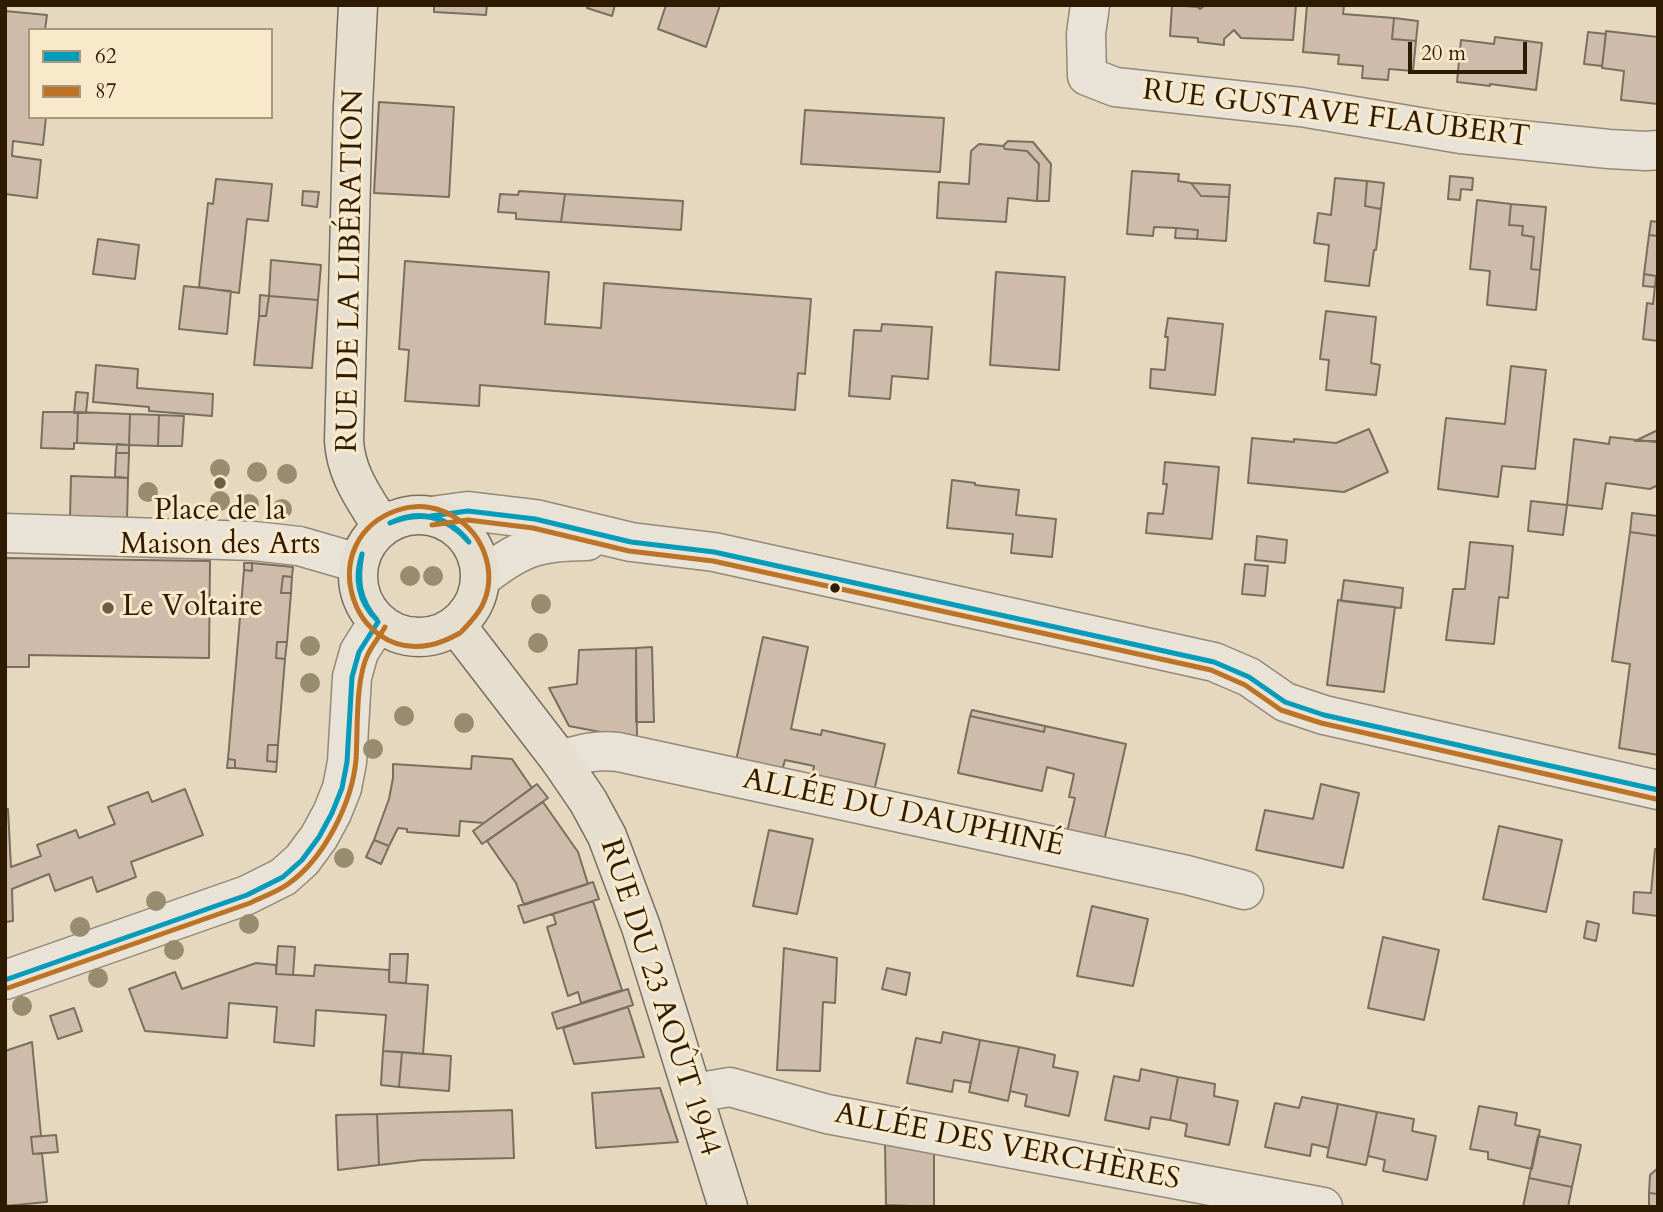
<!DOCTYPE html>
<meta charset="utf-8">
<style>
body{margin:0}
#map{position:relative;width:1663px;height:1212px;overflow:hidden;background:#e6d8bf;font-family:Cardo,serif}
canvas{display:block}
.frame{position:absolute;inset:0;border:7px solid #2f1b02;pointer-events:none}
.legend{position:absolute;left:28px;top:28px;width:245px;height:91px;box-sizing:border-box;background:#f9e9cb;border:2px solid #a8977b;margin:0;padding:9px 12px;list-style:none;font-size:21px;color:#2f1b02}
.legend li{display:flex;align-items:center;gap:14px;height:35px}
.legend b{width:35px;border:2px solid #a8977b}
.scale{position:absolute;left:1408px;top:42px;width:119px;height:32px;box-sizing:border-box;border:4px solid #2f1b02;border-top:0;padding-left:9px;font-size:21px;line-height:24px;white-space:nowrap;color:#2f1b02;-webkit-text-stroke:5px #f9e9cb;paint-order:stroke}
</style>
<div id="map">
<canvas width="1663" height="1212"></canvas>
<div class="frame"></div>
<ul class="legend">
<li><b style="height:9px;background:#059bba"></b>62</li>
<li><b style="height:9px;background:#bc7326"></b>87</li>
</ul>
<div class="scale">20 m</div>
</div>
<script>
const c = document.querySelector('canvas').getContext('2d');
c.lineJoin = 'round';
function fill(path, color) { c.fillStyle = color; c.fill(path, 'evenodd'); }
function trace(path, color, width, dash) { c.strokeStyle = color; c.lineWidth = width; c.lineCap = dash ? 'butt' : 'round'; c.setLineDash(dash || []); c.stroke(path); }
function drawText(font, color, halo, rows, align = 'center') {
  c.font = font + ' Cardo,serif'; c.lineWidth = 6; c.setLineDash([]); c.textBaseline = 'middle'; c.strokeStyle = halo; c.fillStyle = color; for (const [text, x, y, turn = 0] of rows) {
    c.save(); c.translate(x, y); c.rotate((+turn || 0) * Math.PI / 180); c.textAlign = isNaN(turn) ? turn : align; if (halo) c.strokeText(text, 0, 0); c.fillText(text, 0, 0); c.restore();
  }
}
const building = new Path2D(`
 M434,5h53l-1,10 -52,-3z
 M589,5h26l-3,11 -25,-8z
 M666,5h54l-14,42 -48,-18z
 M1172,5l26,2 2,2 5,-4h91l-3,35 -52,-2 -7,-8 -10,9v6l-26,-3v-4l-28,-2z
 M1307,5l37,1 -1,8 51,4 -2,21 24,2 -3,30 -24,-2 -1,11 -26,-2 1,-12 -25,-2 1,-9 -36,-3z
 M5,11l42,4 -2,15h-15v87h16l-3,28 -30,-4 -1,15 29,4 -4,38 -32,-4z
 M1394,18l24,3 -2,20 -24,-2z
 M1606,31l52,6v67l-37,-4 3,-29 -22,-3z
 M1588,32l18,2 -4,32 -18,-2z
 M1495,37l47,6 -6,47 -46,-6v2l-33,-4 4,-42 33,4z
 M379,102l75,5 -5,90 -75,-4z
 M805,110l139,8 -4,54 -139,-8z
 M1008,141l25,1 18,22 -2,37h-12l2,-37 -12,-13 -22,-2 -2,-3z
 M979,144l24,2 2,3 22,2 12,13 -2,37 -29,-3 -2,24 -69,-4 2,-36 30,2 2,-33z
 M1132,171l47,3 -1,7 13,2 10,13 28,1 -3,44 -29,-2 1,-9 -22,-2 -22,-1 -1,9 -26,-2z
 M1450,176l23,2 -1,12 -11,-1 -1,11 -12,-1z
 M1335,178l32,3 -2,25 16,3 -5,41h-2l-5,36 -44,-5 4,-36 -15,-2 4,-30 13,2z
 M216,179l56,5 -4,37 -21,-2 -8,74 -40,-6 9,-84 5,1z
 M1367,181l17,2 -3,26 -16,-3z
 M1191,183l39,2 -1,12 -28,-1z
 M303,191l16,1 -2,15 -15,-2z
 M519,191l46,3 -4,28 -45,-3v-6l-18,-1 2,-18 18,1z
 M565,194l118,7 -2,29 -120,-8z
 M1477,200l34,4 -2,21 14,1 -1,9 12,2 -3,32 9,1 -4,40 -49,-5 3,-34 -20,-2z
 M1511,204l35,3 -6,63 -9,-1 3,-32 -12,-2 1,-9 -14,-1z
 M1651,221l7,1v14l-9,-1z
 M1176,228l22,2 -1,9 -22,-1z
 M1649,235l9,1v105l-15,-2 4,-36 6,1 3,-28 -12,-2z
 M98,239l41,6 -4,34 -42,-5z
 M271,260l50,5 -3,35 -49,-4z
 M405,261l144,11 -4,52 56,4 3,-45 207,16 -6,75 -7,-1 -3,37 -315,-25 -1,21 -74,-5 4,-51 -10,-1z
 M996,272l69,5 -6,93 -69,-5z
 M1644,274l12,2 -1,11 -12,-1z
 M184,286l47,5 -4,43 -48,-5z
 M260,295l9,1 -3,20h-7z
 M269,296l49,4 -6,68 -58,-3 5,-49h7z
 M1326,311l50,6 -5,46 9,2 -4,30 -50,-5 3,-30 -9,-1z
 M1168,318l55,6 -8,71 -65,-7 1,-19 14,1 3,-33h-3z
 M882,324l50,3 -4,52 -36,-3 -2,23 -41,-3 5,-66 27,1z
 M96,365l42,4 -1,19 76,6 -1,22 -63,-5v-4l-56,-5z
 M1511,366l35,4 -11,99 -33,-3 -4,31 -60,-8 8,-71 59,6z
 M76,392l12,1 -2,20h-12z
 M43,412h35l-1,31h-3v6l-33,-1z
 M78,412l52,2 -1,31 -52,-2z
 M130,414l29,1 -1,31 -29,-1z
 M159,415l25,1 -2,30h-24z
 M1369,429l19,43 -44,20 -96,-9 4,-45 42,4v-3l42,4z
 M1658,430v11h-23z
 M1610,437l45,5 3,-1v44l-8,4 -44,-6 -4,26 -35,-4 7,-66 35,5z
 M117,444l12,1v8h-13z
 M116,453h13l-1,25 -13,-1z
 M1165,462l54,5 -7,72 -66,-6 2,-20 15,1 4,-30h-4z
 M71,476l57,2 -1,42 -57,-2z
 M952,480l23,3v2l44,5 -3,25 40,4 -4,38 -41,-4 2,-19 -66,-6z
 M1531,501l36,4 -4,30 -35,-4z
 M1632,513l26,3v20l-28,-4z
 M1630,532l28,4v219l-39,-7 11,-84 -18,-3z
 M1257,536l30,4 -2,23 -30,-3z
 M1470,542l43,4 -5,52 -9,-1 -5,47 -48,-4 7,-51h12z
 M5,558l205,3 -1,97 -180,-3v12h-24z
 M244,563h8v8l-8,-1z
 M252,563l41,4 -1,10 -9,-1 -2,17h10l-4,49h-10l-1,16 9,1 -7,86h-10l-1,16 10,1 -1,10 -41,-4v-8l-7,-1 16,-189 8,1z
 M1245,564l23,2 -3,30 -23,-2z
 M283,576l9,1 -1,16h-10z
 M1344,580l59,8 -2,20 -60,-7z
 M1338,600l57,7 -11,85 -57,-7z
 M763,637l45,10 -17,82 30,6 1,-5 63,14 -11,47 -62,-13 2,-12 -29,-6 -3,11 -46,-10z
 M277,642h10l-2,17 -9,-1z
 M652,647l2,75h-18v-74z
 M636,648l1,91 -68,-13 -20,-38 28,-4 2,-34z
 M972,710l73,16 -1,6 -74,-16z
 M970,716l74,16 1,-6 81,18 -22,97 -37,-9 8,-34 -6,-1 5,-23 -27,-7 -5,24 -84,-18z
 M268,745h10l-1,17 -10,-1z
 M472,756l40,3 20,29 -48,35 -24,-2 -1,15 -52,-4v-3l-9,-1 -9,18 -15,-6 15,-41 4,-21v-14l78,5z
 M228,759l7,1v8h-8z
 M537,784l11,14 -66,46 -9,-13z
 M1321,784l38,9 -16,75 -87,-18 9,-40 48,9z
 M185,789l18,46 -72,27 5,15 -39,15 -5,-15 -37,14 -6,-17 -37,15 1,32 -8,1v-113h3l3,58 30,-11 -4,-11 39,-15 3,8 36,-14 -7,-17 40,-15 4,10z
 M543,802l35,50 10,32 -64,21 -8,-22 -29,-42z
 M1499,826l63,14 -16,72 -63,-13z
 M769,830l44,9 -16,75 -44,-8z
 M374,840l15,6 -8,18 -15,-7z
 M1655,849h3v67l-25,-3 1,-21 17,1z
 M593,882l6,17 -75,24 -6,-17z
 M593,901l29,89 -41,13 -3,-11 -10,4 -21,-69 9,-3 -3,-10z
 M1092,906l56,13 -15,67 -56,-10z
 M1587,921l12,3 -3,17 -12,-3z
 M1383,937l56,13 -15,70 -56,-12z
 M278,946l17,1 -2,28 -17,-1z
 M784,948l53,10 -2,45 -12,-1 -3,69 -43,-1z
 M390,954h18l-2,29 -17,-1z
 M256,963l20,2v9l38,2 1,-11 74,5v12l39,3 -5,69 -40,-3 3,-36 -70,-5 -2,36 -40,-4 3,-35 -48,-4 -2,35 -82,-7 -16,-42 46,-17 7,17z
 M887,968l23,5 -4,22 -24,-6z
 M628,989l5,16 -76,24 -5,-16z
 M628,1007l16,50 -70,7 -11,-36z
 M74,1008l8,23 -24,8 -8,-23z
 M943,1032l37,8 -9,43 -17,-3 -2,12 -45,-9 9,-45 25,5z
 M980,1040l39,7 -11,54 -39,-9z
 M32,1042l9,94 -10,1 2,17 9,-1 5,49 -42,4v-155z
 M1019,1047l36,8 -2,12 25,5 -9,44 -44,-10 2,-11 -17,-4z
 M383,1051l19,1 -3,35 -18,-2z
 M402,1052l49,4 -2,35 -50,-4z
 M1141,1069l37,8 -8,43 -19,-3 -2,12 -44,-9 9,-44 25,5z
 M1178,1077l37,7 -1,12 24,5 -9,44 -44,-9 2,-12 -17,-4z
 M660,1088l18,54 -82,6 -4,-55z
 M1302,1097l36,7 -9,44 -17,-4 -2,12 -45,-9 10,-44 24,5z
 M1338,1104l39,8 -11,53 -39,-8z
 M1479,1106l38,7 -2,12 25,5 -8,39 -44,-10v-7l-18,-3z
 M512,1110l2,48 -92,2 -43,5 -2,-51z
 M1377,1112l37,7 -2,12 24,5 -9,44 -44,-9 2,-11 -17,-4z
 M377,1114l2,51 -41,5 -2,-55z
 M56,1135l2,17 -25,2 -2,-17z
 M1538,1136l43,9 -9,42 -43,-9z
 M887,1143l47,8v56l-48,-2 -1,-60h2z
 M1658,1168v26l-9,-1 1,-18z
 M1529,1178l43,9 -4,20h-45z
 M1649,1193l9,1v13h-9z`);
const minor = new Path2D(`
 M1090,5l-4,29 1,42 28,11 186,20 160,27 148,15 37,2 12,-1
 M431,516l37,-5 67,8 96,23 83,10 500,110 35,15 36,25 39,13 334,75
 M5,533l249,8 45,5 59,17
 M480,579c39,-31 57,-38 107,-38
 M560,760c20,-6 37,-11 58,-8l569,123 57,15
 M5,980l242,-85 36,-18 19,-17 17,-23 13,-24 10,-25 5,-26 5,-85 7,-25 19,-30
 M694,1093l36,-6 97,27 496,93`);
const major = new Path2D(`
 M358,5l-5,101 -9,335c2,34 21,58 38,86
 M358 576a61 61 0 1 1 122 0a61 61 0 1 1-122 0Z
 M456,625l104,135 28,41 19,35 34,91 87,280`);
const bus1 = new Path2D(`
 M431,516l37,-5 67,8 96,23 83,10 500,110 35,15 36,25 39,13 334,75
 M390,523c29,-15 59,-7 79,19
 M390,523c31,-13 56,-7 79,19
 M362,554c-5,26 -3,45 15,66
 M362,554c-8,23 -4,48 15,66
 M5,980l242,-85 36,-18 19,-17 17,-23 13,-24 10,-25 5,-26 5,-85 7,-25 19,-30`);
const bus2 = new Path2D(`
 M432,525l36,-5 65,8 96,23 84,10 498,109 34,15 36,25 40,13 335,76
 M460,633c-9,5 -19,10 -30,12 -80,16 -117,-106 -32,-135 21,-7 43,-3 61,10 27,19 38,56 23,86 -5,9 -12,17 -20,25
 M8,988l242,-85c12,-6 27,-11 38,-19 36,-25 64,-81 68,-124 2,-30 -1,-80 12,-106 5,-10 12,-18 17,-27`);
const trees = [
 [220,469],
 [257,472],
 [287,474],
 [148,492],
 [220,501],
 [249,504],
 [282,509],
 [410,576],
 [433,576],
 [541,604],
 [538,643],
 [310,646],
 [310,683],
 [404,716],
 [464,723],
 [373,749],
 [344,858],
 [156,901],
 [249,924],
 [80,927],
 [174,950],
 [98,978],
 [22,1006]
];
const markers = [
 [220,483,7,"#6f5d44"],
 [835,588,6,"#2f1b02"],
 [108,608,7,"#6f5d44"]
];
const streetNames = [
 ["RUE GUSTAVE FLAUBERT",1336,115,7],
 ["RUE DE LA LIBÉRATION",352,271,-89],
 ["ALLÉE DU DAUPHINÉ",903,814,12],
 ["RUE DU 23 AOÛT 1944",659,998,72],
 ["ALLÉE DES VERCHÈRES",1007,1148,11]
];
const poiNames = [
 ["Place de la",220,512],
 ["Maison des Arts",220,546],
 ["Le Voltaire",122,608,"left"]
];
fill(building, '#cebbaa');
trace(building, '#796f5f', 2);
trace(minor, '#948978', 41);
trace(major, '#796f5f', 41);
trace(minor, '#e9e2d6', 38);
trace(major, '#e6decf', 38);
trace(bus1, '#059bba', 5);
trace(bus2, '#bc7326', 5);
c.fillStyle = '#988c6e';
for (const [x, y] of trees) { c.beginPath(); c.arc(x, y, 10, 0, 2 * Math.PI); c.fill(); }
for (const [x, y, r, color] of markers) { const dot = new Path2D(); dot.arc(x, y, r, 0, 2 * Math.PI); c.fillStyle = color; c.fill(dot); trace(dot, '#f9e9cb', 2.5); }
drawText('30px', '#2f1b02', '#f9e9cb', streetNames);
drawText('30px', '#2f1b02', '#f9e9cb', poiNames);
</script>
